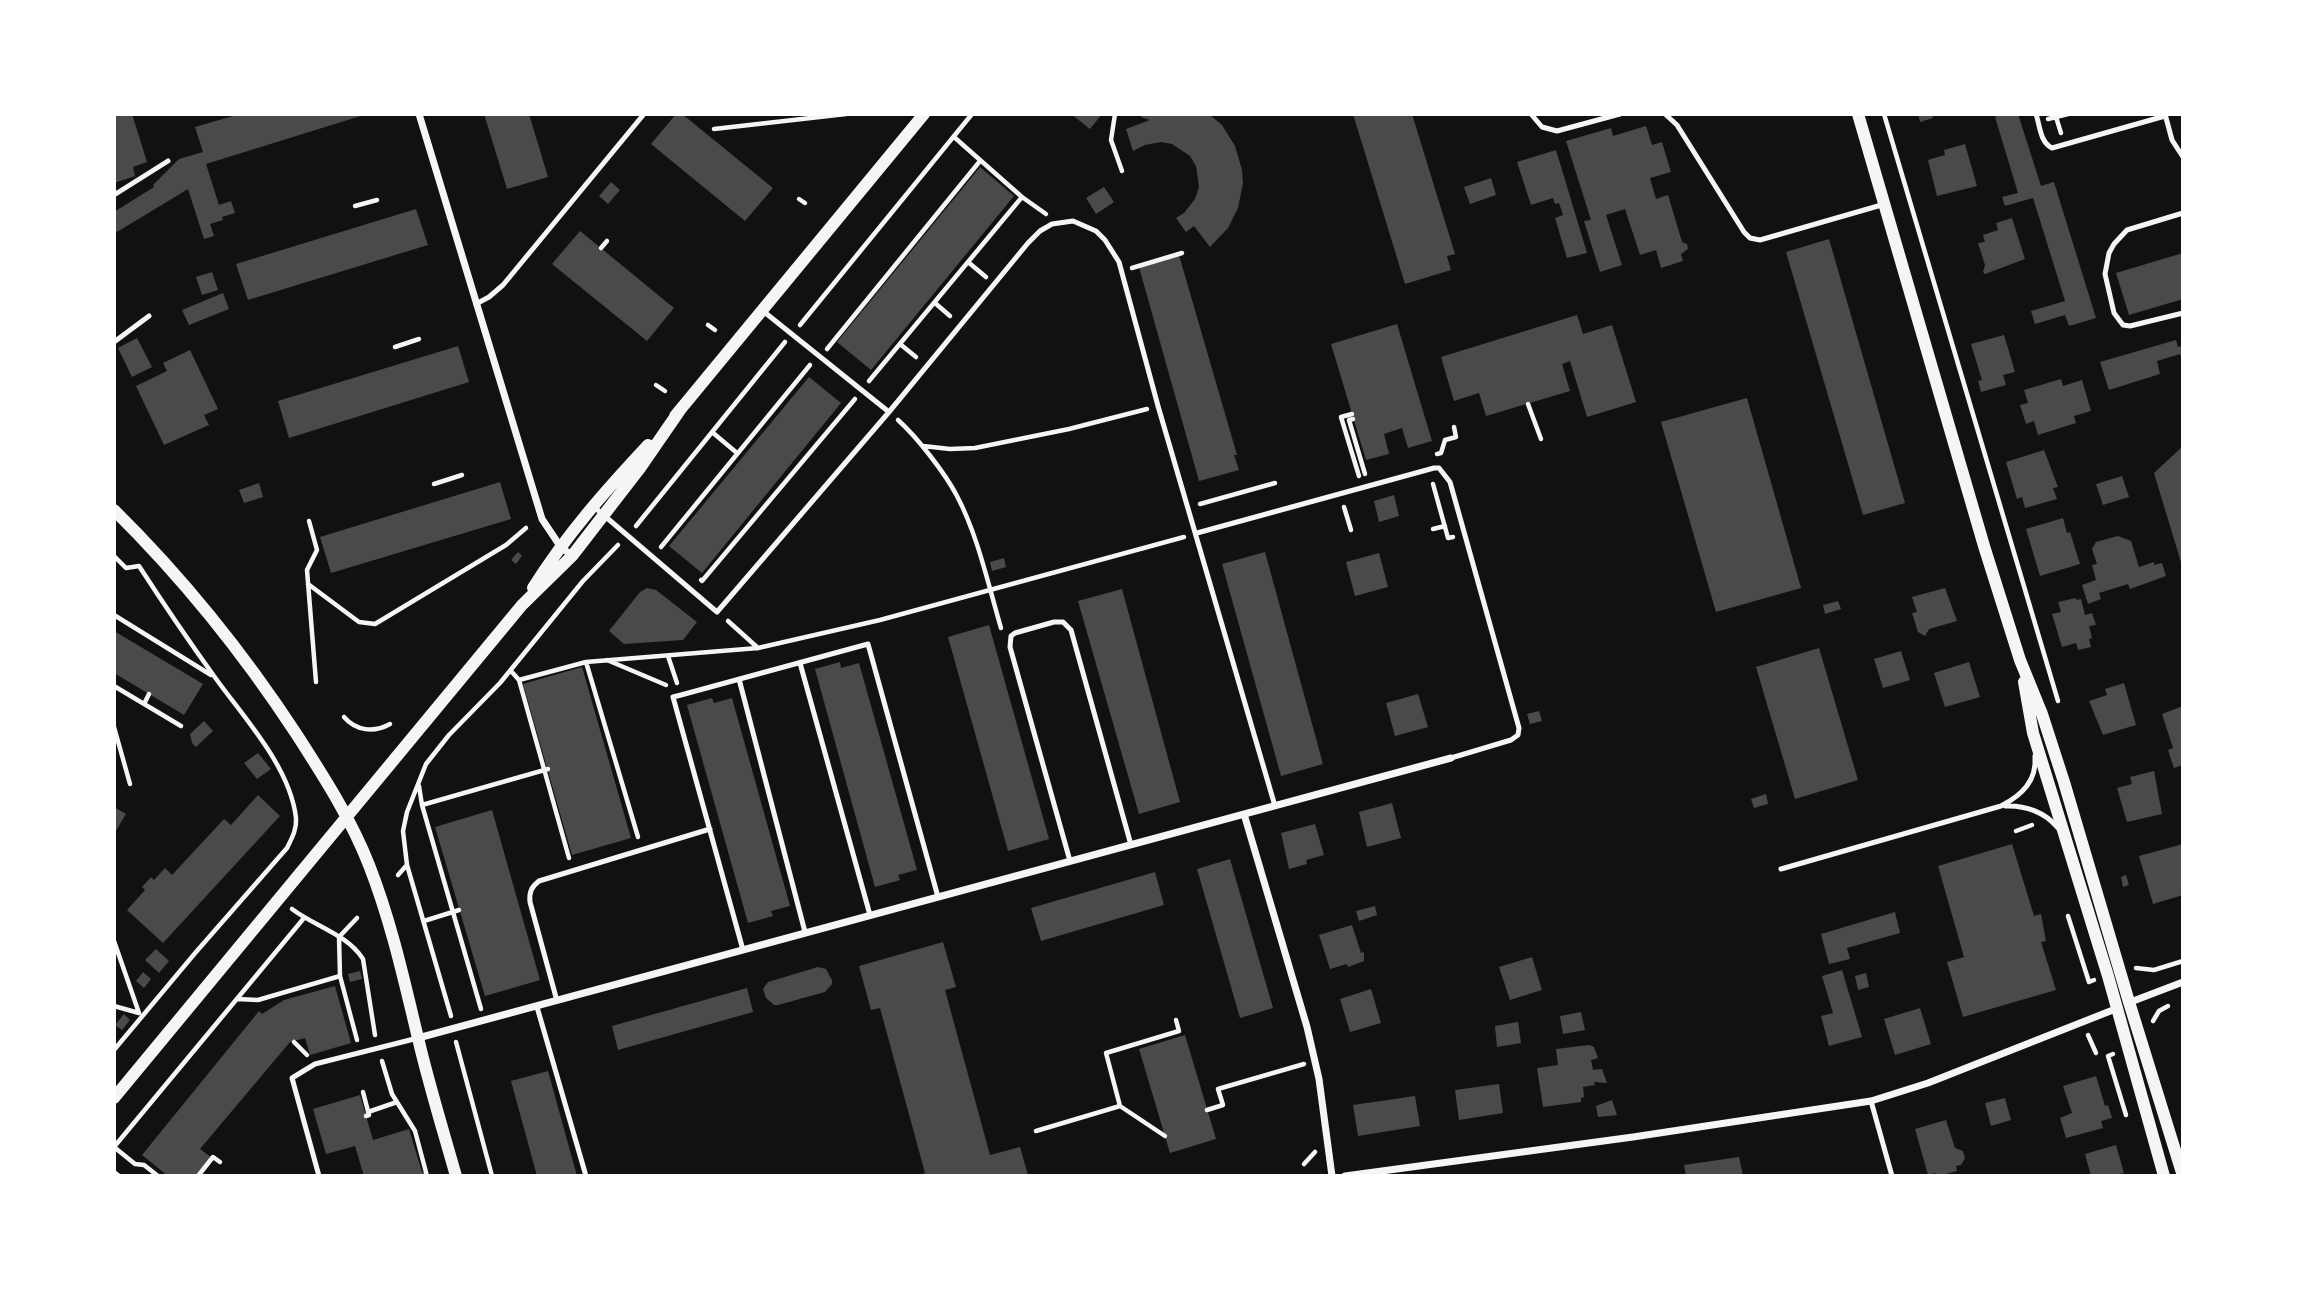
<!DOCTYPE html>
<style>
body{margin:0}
#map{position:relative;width:2297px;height:1290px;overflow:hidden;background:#111;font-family:Spectral,serif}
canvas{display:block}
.frame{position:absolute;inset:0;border:116px solid #fff;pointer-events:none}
</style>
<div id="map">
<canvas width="2297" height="1290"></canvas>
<div class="frame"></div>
</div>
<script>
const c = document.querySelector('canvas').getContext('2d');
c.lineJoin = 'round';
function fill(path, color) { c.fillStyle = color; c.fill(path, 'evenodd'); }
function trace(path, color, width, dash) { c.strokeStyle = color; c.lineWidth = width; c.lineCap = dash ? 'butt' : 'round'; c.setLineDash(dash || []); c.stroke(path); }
const building = new Path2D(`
 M114,114h18l15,48 -14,5 2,9 -21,7z
 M240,114h127l-161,50 13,41 12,-4 4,12 -13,4 1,3 -13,4 4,12 -10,3 -16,-50 -71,43 -3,-5v-15l40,-25 -1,-2 26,-26 24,-7 -8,-25z
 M484,114h45l19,63 -41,12z
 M676,114h6l91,74 -28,33 -94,-77z
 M1071,114h31l-12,15z
 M1143,114h66l13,11 13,21 7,24 1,13 -5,25 -10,20 -18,19 -16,-21 -8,6 -10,-14 8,-5 11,-14 4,-12 -3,-21 -6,-10 -18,-12 -11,-2 -16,3 -12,6 -7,-22 24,-9 -9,-3z
 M1353,114h59l43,140 -8,2 4,14 -46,14z
 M1918,114h14l1,4 -13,4z
 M2001,114h17l23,72 13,-4 42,136 -27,8 -4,-11 -30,9 -4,-13 34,-10 -32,-103 -28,8 -3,-9 16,-4 -23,-76z
 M1646,126l6,19 10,-3 9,30 -21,6 6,21 12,-4 14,47 5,2 1,5 -7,5 2,7 -22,7 -5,-18 -16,5 -15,-46 -19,6 16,50 -22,7 -16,-51 7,-1 -25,-79 45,-13 2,8z
 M1965,144l12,42 -40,10 -9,-36 17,-5 -1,-5z
 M1556,150l31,103 -20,5 -12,-40 8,-3 -4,-12 -4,1 -2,-6 -22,7 -14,-43z
 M980,167l34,29 -143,174 -34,-28z
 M1491,178l5,17 -26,9 -6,-17z
 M611,182l9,8 -12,14 -9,-8z
 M1104,187l10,15 -18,12 -10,-16z
 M416,209l12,36 -180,55 -12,-36z
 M2012,218l13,41 -40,15 -2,-2 2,-7 -7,-22 7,-1 -2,-7 15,-5 -2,-7z
 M580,231l94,77 -27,33 -95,-77z
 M1829,239l76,264 -42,12 -77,-263z
 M2183,253v46l-54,16 -13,-42z
 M1179,255l58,200h-3l5,15 -40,11 -60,-214z
 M212,272l6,18 -16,5 -6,-18z
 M223,293l6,16 -40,16 -7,-15z
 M1577,315l6,19 29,-9 24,77 -49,15 -17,-56 -8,3 8,27 -84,25 -7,-23 -25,8 -13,-44z
 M1397,324l35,117 -24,7 -6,-20 -18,6 5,20 -23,6 -35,-116z
 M2004,335l11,37 -12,3 3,10 -25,7 -3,-11 4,-1 -11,-36z
 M137,338l15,29 -20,10 -14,-29z
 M2176,340l2,7 5,-1v17l-3,-9 -23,7 3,13 -51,16 -9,-28z
 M458,346l11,36 -180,56 -11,-37z
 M190,350l28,59 -14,6 5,10 -45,20 -28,-59 31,-15 -4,-8z
 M809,377l32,26 -139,170 -33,-27z
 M2061,379l2,7 19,-6 9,31 -17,5 2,7 -38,12 -4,-14 -8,3 -6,-19 8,-2 -4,-13z
 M1747,398l54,190 -85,24 -55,-190z
 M2183,446v123l-29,-96z
 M2044,450l14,37 -5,1 4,11 -32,9 -3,-11 -5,2 -11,-37z
 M2122,476l7,21 -26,8 -7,-21z
 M500,482l11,37 -180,54 -11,-36z
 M259,483l4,14 -19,6 -5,-13z
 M1394,495l5,21 -20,6 -5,-21z
 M2063,518l4,15 3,-1 10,32 -40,12 -14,-47z
 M2118,536l13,5 8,26 15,-5v3l8,-2 4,13 -36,13 -2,-5 -29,9 2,6 -13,5 -6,-19 14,-5 -4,-15 5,-1 -5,-15 4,-7z
 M518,552l4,4 -6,8 -5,-4z
 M1265,552l58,212 -42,12 -59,-212z
 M1379,553l9,34 -33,9 -9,-34z
 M1004,558l2,9 -14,4 -2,-9z
 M647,588l9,2 41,32 -14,18 -59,4 -15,-13 31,-39z
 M1945,588l12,33 -28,8 -4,7 -7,-4 -6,-19 5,-1 -5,-15z
 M1122,589l58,213 -41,12 -61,-213z
 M2076,598v2l5,-1 4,16 7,-2 4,12 -7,1 3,12 -3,1 2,8 -13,3 -2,-7 -14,4 -10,-33 9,-2 -3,-10z
 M1838,601l3,8 -16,5 -2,-9z
 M989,625l60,214 -41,12 -60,-214z
 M114,631l89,53 -19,31 -70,-42z
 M1819,648l39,132 -63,19 -39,-132z
 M1901,651l9,29 -27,8 -9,-29z
 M840,662l1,6 18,-5 58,207 -19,5 2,5 -25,7 -60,-218z
 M1969,662l11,35 -35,10 -11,-34z
 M582,667l49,171 -59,17 -49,-171z
 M2124,683l12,42 -33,10 -14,-34 18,-6 -2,-6z
 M1418,694l10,33 -33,9 -9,-33z
 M712,698l2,5 18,-5 58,208 -19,5 2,5 -25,7 -61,-218z
 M2183,706v59l-9,3 -6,-18 5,-2 -11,-34z
 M1539,711l3,10 -12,3 -3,-10z
 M204,721l9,10 -17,16 -4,-4 -2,-9z
 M258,753l13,16 -14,10 -13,-16z
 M2154,771l8,43 -35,8 -10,-34 15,-4 -2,-7z
 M1766,794l2,10 -14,4 -3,-9z
 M258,795l22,21 -117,127 -36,-33 18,-20 -3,-3 9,-10 3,3 11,-12 7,7 52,-56 7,6z
 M1392,803l9,35 -34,9 -8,-35z
 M114,807l12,7 -12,20z
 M492,810l48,170 -55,16 -50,-169z
 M1315,824l9,31 -18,5 1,4 -18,5 -8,-36z
 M2012,844l22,72 7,-2 5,27 -5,1 15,48 -93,27 -16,-55 17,-5 -26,-91z
 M2183,844v51l-30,9 -14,-48z
 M1230,859l43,149 -33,10 -43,-149z
 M1155,872l9,33 -123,36 -10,-33z
 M2126,875l3,10 -6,2 -2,-10z
 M1375,906l2,9 -18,6 -3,-10z
 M1895,912l5,21 -53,15 3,11 -21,5 -8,-30z
 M1352,925l9,28 3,-1v9l-16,6 -1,-3 -17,5 -11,-34z
 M943,942l13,45 -11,3 45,165 30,-8 8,28 -111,1 8,-3 -45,-165 -9,2 -12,-44z
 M156,949l13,12 -10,12 -14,-13z
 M1532,957l10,33 -32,10 -11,-33z
 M818,967l8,2 6,11v4l-7,8 -47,13h-4l-8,-7 -3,-9 5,-7z
 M1842,970l20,67 -33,9 -8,-30 12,-3 -11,-37z
 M360,971l2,8 -12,3 -2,-8z
 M143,972l8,7 -7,9 -8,-7z
 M1866,973l3,14 -11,3 -3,-14z
 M335,986l16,57 -41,12 -5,-17 -15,4 -90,107 11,8 -16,19h-27l-26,-21 117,-144 3,3 22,-14z
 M747,988l6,24 -135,38 -6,-24z
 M1371,989l10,34 -31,9 -10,-33z
 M1920,1008l11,36 -36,11 -11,-36z
 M1581,1012l4,18 -22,4 -3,-18z
 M124,1014l6,6 -8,10 -7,-5z
 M1518,1022l3,21 -24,4 -2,-21z
 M1185,1035l31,104 -46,14 -31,-104z
 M1589,1045l5,2 4,11 -7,2 2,10 9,-1 5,14 -13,-1 1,3 -12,2 1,10 -3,1v4l-38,5 -6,-39 21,-3 -2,-16z
 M548,1071l29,105h-40l-26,-95z
 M2096,1076l9,30 3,-1 4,13 -11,3 2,7 -37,10 -6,-20 12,-5 -9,-27z
 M1499,1084l4,29 -44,7 -4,-30z
 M360,1095l13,45 36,-11 13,43 1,-1 2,5h-61l-9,-30 -29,8 -13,-45z
 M1415,1096l5,30 -62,10 -5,-31z
 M2005,1098l6,22 -20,6 -6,-23z
 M1612,1100l5,15 -19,2 -2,-11z
 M1946,1120l9,28 8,3 2,7 -4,7 -5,1 1,5 -18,5h-3l-1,-3 -7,2 -13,-46z
 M2116,1145l8,28 -12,3h-21l-6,-22z
 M1739,1157l4,19h-57l-2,-11z`);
const path = new Path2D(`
 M1115,114l-4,26 11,31
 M1884,114l174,587
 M2056,117l5,16
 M2048,119l20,-5
 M714,129l132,-15
 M1022,197l24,17
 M799,199l6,4
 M355,206l22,-6
 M601,248l6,-7
 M968,262l18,15
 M1132,268l50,-15
 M935,303l15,13
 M708,325l7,5
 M800,325l172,-211
 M900,344l16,13
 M395,347l24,-8
 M827,349l153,-188
 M869,381l153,-184 -68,-60
 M656,385l9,6
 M1528,404l13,35
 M1352,414l-11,3 18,59
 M1353,419l-4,1 16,54
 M898,420c19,17 47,53 59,76 21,40 31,88 44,132
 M712,432l25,21
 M923,446l27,3 25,-1 94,-19 78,-20
 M1437,454l4,-1 4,-13 11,-3 -2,-10
 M434,484l28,-9
 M1433,484l15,54 5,-1
 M1200,504l75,-21
 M1344,507l7,23
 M309,521l8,29 -10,20 9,112
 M636,526l149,-184
 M1433,529l12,-3
 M661,547l149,-182
 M114,556l12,12 13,-2c24,37 49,74 75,110 29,41 76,90 82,142 1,11 -4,20 -9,30l-91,104 -82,98
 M701,580l1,1 153,-182
 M308,584l51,38 16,2 131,-79 20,-17
 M114,615l97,60
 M728,621l30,27
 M668,656l9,27
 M607,660l59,25
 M586,662l52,175
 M511,671l8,9 67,-18 172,-14 122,-28 304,-83
 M519,680l50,178
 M114,686l67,40
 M144,704l5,-10
 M344,717c12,14 30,16 46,7
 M114,727l16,57
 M419,786l3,19 126,-36
 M422,805l59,204
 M2016,831l16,-6
 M398,875l8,-9
 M292,909c22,17 55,25 71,50l12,76
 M2068,916l21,66 5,-2
 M424,921l35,-11
 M114,941l25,72
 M2136,968l18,2 29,-9
 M237,999l21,1 82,-24
 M114,1006l25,7
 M451,1016l-44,-151 -4,-34 4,-19 19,-48 23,-29 51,-52 83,-102 35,-36
 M2153,1021l6,-10 9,-5
 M2088,1035l8,18
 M357,1040l-17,-64 -1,-39 18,-19
 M294,1042l13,13
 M456,1042l36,134
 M2113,1054l-5,2 18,59
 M382,1061l10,33 23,37 12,45
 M363,1092l6,23 -3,1
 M1120,1106l45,30
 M1207,1110l16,-5 -5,-16 86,-25
 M368,1112l29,-10
 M1036,1131l84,-25 -14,-53 73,-22 -3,-11
 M1304,1164l11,-12
 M114,1172l5,4
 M158,1176l-14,-11 -9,-1 -21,-17 190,-229
 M198,1176l15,-19 7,5`);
const service = new Path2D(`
 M1531,114l11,13 15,4 63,-17
 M1665,114l12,11 67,107 6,6 10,2 125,-36
 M2036,114c4,12 4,28 16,34l113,-32
 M2165,114l7,26 11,17
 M114,195l54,-34
 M2183,213l-56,17 -13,14 -5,9 -4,21 9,39 9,12 7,1 53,-13
 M476,304l13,-7 14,-12 141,-171
 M763,311l126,101
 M114,342l35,-26
 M593,506l124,106 172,-200 139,-169 12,-12 12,-7 21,-3 23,10 9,9 14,22 39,144 117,400
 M1197,533l237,-65h5l11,14 69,246 -1,7 -7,5 -60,18
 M800,663l70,252
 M739,679l66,253
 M2005,806c20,-1 40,6 53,22
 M1070,861l-60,-214 1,-11 4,-3 39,-11h9l8,8 60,215
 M1781,869l220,-63c21,-11 36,-25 34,-50
 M743,950l-70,-253 8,-2 187,-51 70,253
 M557,1001l-27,-99c-1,-9 1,-15 9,-21l171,-52
 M537,1007l49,169
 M1871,1101l21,75
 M319,1176l-27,-98 23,-14 103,-26`);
const minor = new Path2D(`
 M419,114l123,405 18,27 12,10
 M1244,814l63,213 12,52 13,97
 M2128,1003l55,-21
 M418,1038l1033,-280
 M1345,1176l288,-39 238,-36 57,-18 190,-75`);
const tertiary = new Path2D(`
 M1858,114l126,432 36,114 22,54 22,68 65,220 54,174
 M675,416l249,-302
 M114,510c69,68 130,144 183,225 27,42 54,84 72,130 22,56 35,115 49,173 11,47 25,92 38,138
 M533,588c33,-53 73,-98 115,-143
 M2024,682l9,51 75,243 56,200
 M114,1098l408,-493 50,-49 68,-88 40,-58`);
fill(building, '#4a4a4a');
trace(path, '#f5f5f5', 4.5);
trace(service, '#f5f5f5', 5);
trace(minor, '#f5f5f5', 7);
trace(tertiary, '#f5f5f5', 12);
</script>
